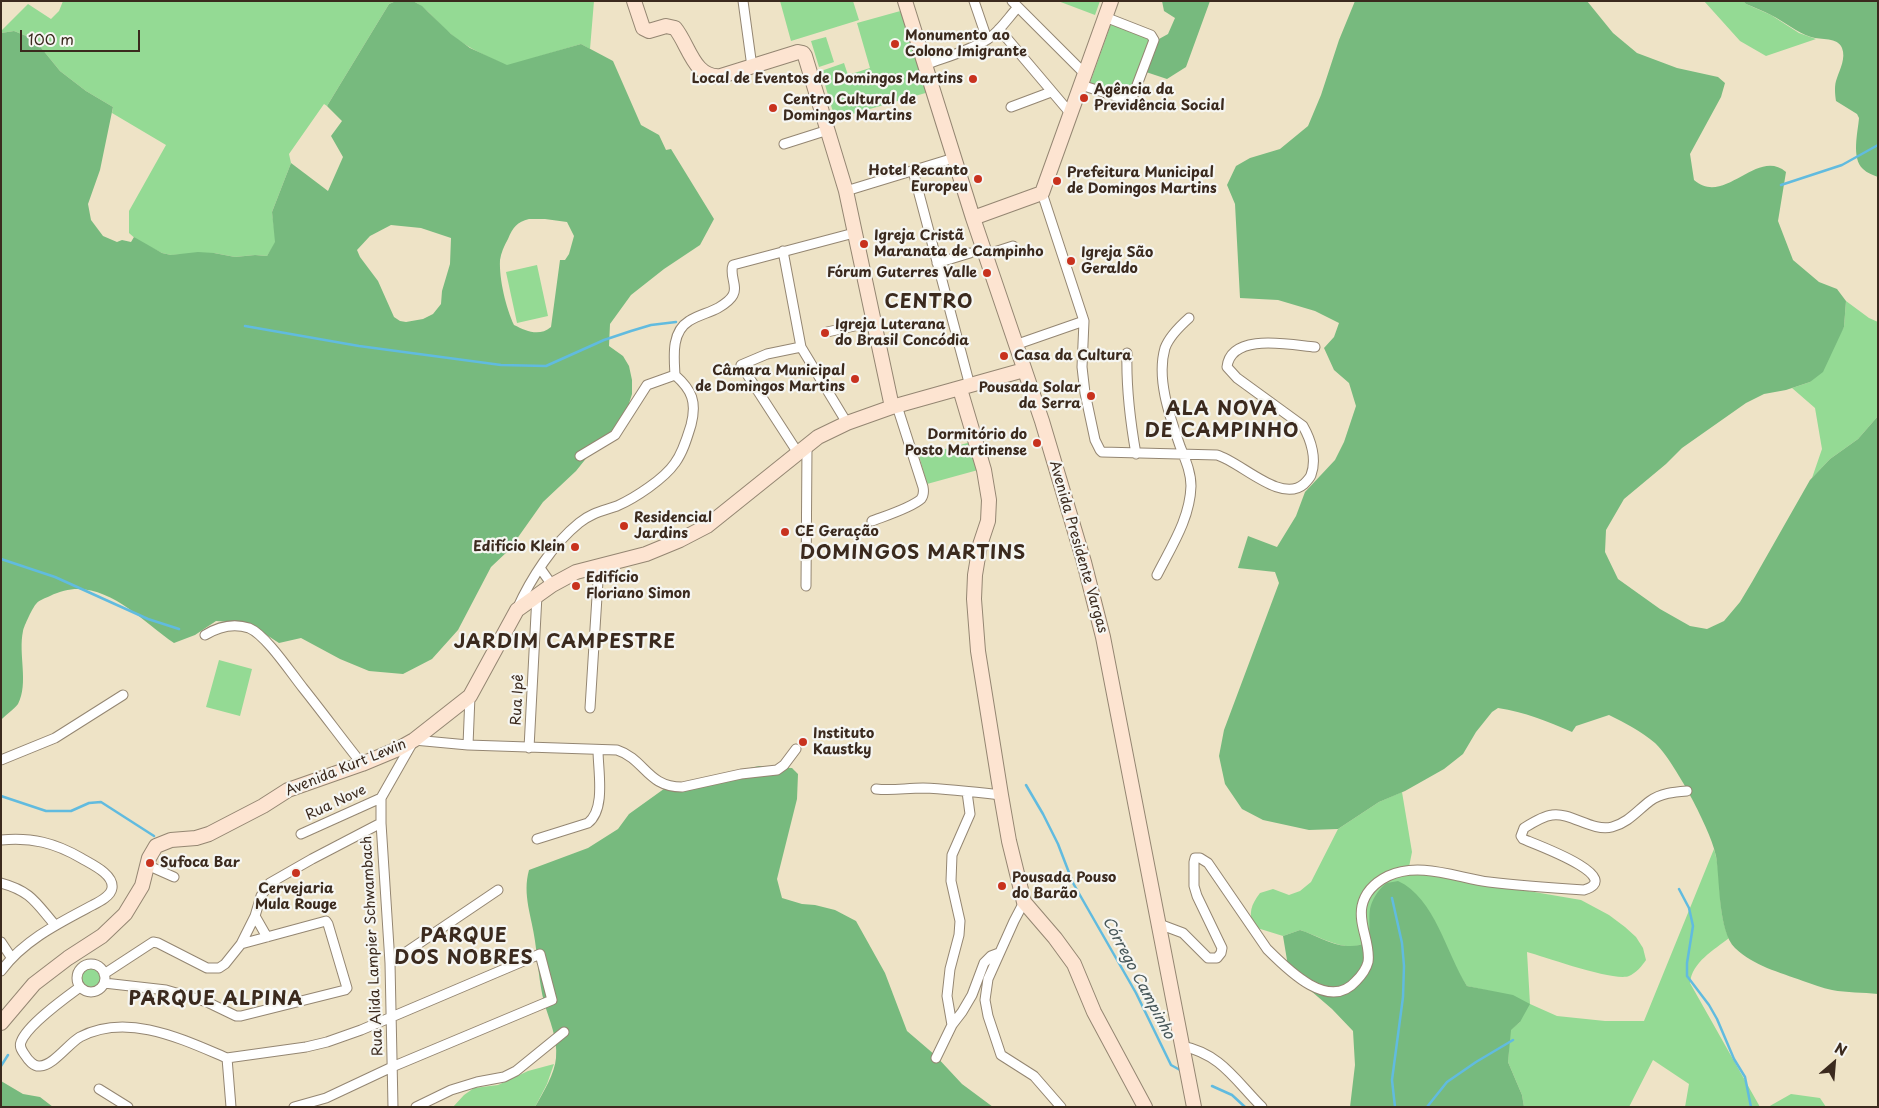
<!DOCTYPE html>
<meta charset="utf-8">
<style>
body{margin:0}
#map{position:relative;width:1879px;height:1108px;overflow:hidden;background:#eee3c6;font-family:"Playpen Sans",sans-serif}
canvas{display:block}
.frame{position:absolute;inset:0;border:2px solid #3b2a1e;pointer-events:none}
.north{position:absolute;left:1809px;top:1038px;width:50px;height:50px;-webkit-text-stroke:4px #f6f6f2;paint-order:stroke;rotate:27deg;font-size:14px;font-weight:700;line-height:20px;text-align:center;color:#3b2a1e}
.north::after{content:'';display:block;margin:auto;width:18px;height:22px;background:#3b2a1e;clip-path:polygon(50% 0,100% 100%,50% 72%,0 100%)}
.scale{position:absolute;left:20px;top:30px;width:120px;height:22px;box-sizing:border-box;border:2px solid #3b2a1e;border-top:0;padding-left:6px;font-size:15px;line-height:18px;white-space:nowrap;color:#3b2a1e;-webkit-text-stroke:4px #f6f6f2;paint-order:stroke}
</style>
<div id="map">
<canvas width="1879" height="1108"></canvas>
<div class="frame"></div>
<div class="north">N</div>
<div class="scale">100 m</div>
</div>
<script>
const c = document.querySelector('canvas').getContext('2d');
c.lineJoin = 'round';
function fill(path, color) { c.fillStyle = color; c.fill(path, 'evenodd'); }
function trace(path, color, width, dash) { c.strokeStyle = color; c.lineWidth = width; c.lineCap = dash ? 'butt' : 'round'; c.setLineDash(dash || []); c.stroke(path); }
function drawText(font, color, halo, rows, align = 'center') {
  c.font = font + ' "Playpen Sans",sans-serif'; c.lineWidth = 4.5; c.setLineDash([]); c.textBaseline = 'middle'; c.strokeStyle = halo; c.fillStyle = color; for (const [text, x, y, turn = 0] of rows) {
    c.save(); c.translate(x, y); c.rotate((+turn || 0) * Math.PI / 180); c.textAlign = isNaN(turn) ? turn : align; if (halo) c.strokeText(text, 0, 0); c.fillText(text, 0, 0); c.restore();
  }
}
const green = new Path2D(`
 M63,1h333l-7,3 -62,102 -3,-2 -35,50 2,9 -19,49 4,30 -9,14 -12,-1 -20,2 -21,-4 -43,2 -9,-2 -24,-12 -9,-8v-22l37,-66 -54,-32 1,-6 -27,-16 -26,-20 -26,-32 -20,-8 -13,2v-2l27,-27 23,15 8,-8z
 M413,1h181l-4,48 -9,-5 -74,22c-19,-10 -39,-17 -55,-31 -14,-11 -23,-26 -39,-34z
 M780,1h73l6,19 -68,21z
 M1058,1h42l-5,14z
 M1704,1h39l3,3 25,11 28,18 17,6 -50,17 -26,-15z
 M904,10l25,82 -94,27 -14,-48 23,-8 4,12 22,-7 -13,-45z
 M1111,24l37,13 2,3 -20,57 -40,-14z
 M826,37l8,25 -15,5 -8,-26z
 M537,265l11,51 -31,7 -11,-51z
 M1846,301l23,17 9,4v94l-20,23 -28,20 -18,19 10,-29 -7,-41 -23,-20 18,-6 34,-55z
 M971,442l7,28 -51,14 -8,-28z
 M219,660l33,9 -12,47 -34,-9z
 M1402,792l10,60 -3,15 20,7 152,26 28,15 16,12 11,10 7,11 3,12c-4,6 -10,13 -17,16 -14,6 -84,-19 -102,-24l3,52 27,12 48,5h39l70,-172c9,29 2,61 15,89 -15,12 -37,24 -39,45l70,124h-75l4,-23 -36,-24 -24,47h-105l-2,-12 -14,-33 2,-32 10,-8 -31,-31 -22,-5 -8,-12 -88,-69c0,8 1,19 -1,27 -9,31 -52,3 -70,-2l-17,6 -29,-9c-6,-14 -3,-22 6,-34l13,-4 16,6 11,-4 11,-9 27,-53 41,-27z
 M79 978a12 12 0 1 1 24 0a12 12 0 1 1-24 0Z
 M554,1064l-7,20 -12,23h-82l11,-12 10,-7 24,-3 30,-14z
 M1791,1094l29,4 6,9h-58z`);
const forest = new Path2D(`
 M396,1h17l9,5 29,28 19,14 37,17 74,-21 32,17 28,64 18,10 7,15 5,-1 43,70 -14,26 -36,24 -33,26 -21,29 -1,22 14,10 6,10 3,14v14l-9,28 -35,34 -12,15 -33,31 -34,48 -18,17 -33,63 -26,29 -29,15 -34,-3 -29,-12 -39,-21 -22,5 -31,-20 -32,-2 -21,14 -21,8c-36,-25 -76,-72 -124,-47 -4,2 -11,4 -14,8 -3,3 -12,22 -13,27 -5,23 6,52 -5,73 -4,5 -12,11 -17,16v-687l13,-2 20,8 26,32 26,20 27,16 -13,63 -12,34 3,16 12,16 14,6 5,-2 9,2 3,-5 28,16 9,2 27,-3 16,1 21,4 20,-2 12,1 8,-14 -3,-30 19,-49 37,28 15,-34 -12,-21 11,-15 -15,-15 62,-102zM529,219h16l22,3 7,14 -5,18 -4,6h-5l-9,67c-12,10 -25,4 -37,-2 -8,-17 -15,-46 -14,-65 1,-7 4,-14 8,-21 5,-12 9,-17 21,-20zM391,225l30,3 30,10 -1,26 -8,27 -1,13 -8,10 -10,5 -17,3 -6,-1 -6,-4 -16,-36 -18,-24 -3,-7 13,-14z
 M1162,1h48l-24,66 -19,12 -21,-7 13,-33 9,-5 7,-16 -11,-7z
 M1355,1h232l26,32 24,20 40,15 41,9 7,6 -4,14 -31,57 4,26c31,27 63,-33 92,-8l-8,49 15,39 26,22 18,7 9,12 -2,26 -21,45 -13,10 -24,8 -22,4 -18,9 -64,45 -16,16 -42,35 -18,31 -1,22 13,27 42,30 30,17 17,3 17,-8 16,-19 12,-20 58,-102 20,-21 28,-20 20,-23v578c-15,-2 -31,-1 -46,-4 -10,-2 -19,-6 -29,-9 -24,-9 -49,-15 -68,-33 -17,-17 -15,-68 -19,-92 -4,-24 -43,-97 -61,-113 -14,-12 -30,-20 -46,-28l-33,11 -4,6c-25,-11 -47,-20 -74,-24l-6,4 -16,20 -13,22 -19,15 -39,22 -26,11 -41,27 -29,1 -46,-10 -21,-11 -17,-25 -6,-28 5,-26 55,-147 -4,-11 -37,-4 10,-32 29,11 19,-31 9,-24 30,-32 9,-18 12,-36 -7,-23 -15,-13 -10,-22 10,-11 5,-14 -24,-12 -37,-11 -38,-2 -5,-94 -8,-19 9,-19 14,-8 30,-9 28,-23 13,-31 18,-55z
 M1743,1h135v176c-5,-2 -11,-4 -15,-8 -12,-11 -5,-37 -4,-51l-2,-4 -21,-13c-1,-7 -2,-16 1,-23 3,-9 9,-20 5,-30 -4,-11 -21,-8 -31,-11 -15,-5 -26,-15 -40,-22 -8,-4 -17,-8 -25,-11z
 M759,766l33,2 6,6 -1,25 -20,80 5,19 20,6 13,1 20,5 21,11 29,52 22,58 28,24 27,29 31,23h-458c8,-14 20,-34 21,-49 2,-20 -7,-38 -12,-56 -5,-20 -6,-40 -9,-61 -3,-24 -13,-46 -6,-71l59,-22 30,-19 11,-15 39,-28z
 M1398,881c37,17 48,72 69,105l46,9 17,9 -10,18 -9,8 -3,32 14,33 2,12h-174l5,-42 -2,-34 -21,-22 -43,-37 -6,-36 17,-6c16,5 30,15 47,16 33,2 18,-23 24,-41 2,-7 10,-19 16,-22 3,-1 8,-1 11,-2z
 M1,1081l22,13 17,3 13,10h-52z`);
const stream = new Path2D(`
 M1781,185l61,-20 36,-20
 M245,326l114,20 142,19 45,1 58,-26 27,-9 20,-6 25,-3
 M1,559l54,18 93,42 31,10
 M1026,785l17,29 15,30 15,39 63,110 35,72 9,5
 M1,796l45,15h25l18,-8 12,-1 53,34
 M1679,889l10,19 4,18 -6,37v13l22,29 8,14 17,40 11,18 6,30
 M1392,898l10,45 2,23 -1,31 -11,83 3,27
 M1,1066l7,-11
 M1212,1086l20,9 13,12
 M1427,1107l20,-25 29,-20 37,-22`);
const street = new Path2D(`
 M743,1l9,66
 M974,1l13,38
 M1012,1l73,73
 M999,29l72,85
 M925,65c21,-8 44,-14 63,-26 12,-8 20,-21 30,-32
 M1081,85l50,16 23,-61 -3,-5 -46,-18
 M1011,107l40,-15
 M784,144l44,-14
 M913,171l57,215
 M846,191l108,-33
 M1042,193l42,128 -2,46 3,26 10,47 5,10 2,2 115,3c24,7 64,49 87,29 3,-3 6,-6 7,-9 6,-16 0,-35 -8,-49l-66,-48 -10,-11c4,-35 64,-22 88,-20
 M783,251l18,96 46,76
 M985,255l28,-9
 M937,263l33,-10
 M827,332l46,-10
 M1015,345l69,-24
 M1127,353c-1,35 3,67 9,101
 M675,375c-1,-18 -4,-43 14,-54 9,-6 20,-8 29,-13 5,-3 12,-7 15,-13 5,-9 -4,-20 0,-30l121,-32
 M798,453l-57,-88 26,-11 34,-7
 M580,456l35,-21 32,-50 28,-10
 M872,521c13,-5 39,-13 49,-22 3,-4 3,-7 2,-12l-26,-81
 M540,568l12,17
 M1157,575c14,-28 33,-56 34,-89 0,-14 -6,-27 -11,-40 -10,-29 -24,-67 -15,-98 4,-11 15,-22 24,-30
 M806,586l1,-140
 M517,609c14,-31 36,-65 62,-86 12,-10 24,-12 38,-17 18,-8 47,-27 58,-43 8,-11 12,-25 16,-38 6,-23 1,-35 -16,-50
 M205,635c13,-8 29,-12 44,-7 17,7 42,45 54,60 20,25 39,51 59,76
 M590,708l9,-143
 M468,745l2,-49
 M529,748l8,-153
 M1,760l54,-22 68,-43
 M876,789c16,2 30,-1 47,-1 26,1 52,4 78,7
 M301,834l80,-36
 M537,839l51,-16c18,-14 10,-52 10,-73
 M1,840c31,-3 54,3 80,18 10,6 33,16 31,30 -1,8 -13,14 -19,17 -34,18 -69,35 -92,66
 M147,865l27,12
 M1,883c30,8 35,20 54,42
 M1024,902l-10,19 -26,58 -3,21 3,16 13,39 33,21 27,31
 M255,916l12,21
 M1159,924l24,9 25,25h9l4,-5 1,-5 -25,-52 -3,-10v-24l1,-4h5l8,5 59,86c20,20 62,63 89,32 5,-5 10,-11 12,-19 3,-18 -10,-37 -6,-56 3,-14 14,-24 26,-30 31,-15 70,2 101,6 32,4 63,6 95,8 43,-13 -52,-47 -61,-51l-2,-3 3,-8c8,-5 19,-12 28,-13 19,-3 40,17 60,12 16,-4 26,-17 38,-26 11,-8 24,-9 37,-10
 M1,942l10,15
 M390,963l108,-73
 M77 978a14 14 0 1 1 28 0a14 14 0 1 1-28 0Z
 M104,974l49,-32 5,1 49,25h12l6,-4 16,-20 14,-28 6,-20 9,-13 42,-24 69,-36
 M104,983l62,7 41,12 29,14h5l104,-26 2,-2 -19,-64 -2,-3 -85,23
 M80,987c-15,11 -53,38 -59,55 -2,5 1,9 4,13 3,5 9,12 15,11 14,-1 28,-22 40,-29 47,-25 102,2 147,21
 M952,1025l-5,-29 3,-27 9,-34 1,-14 -9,-40 1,-26 18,-41 -3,-22
 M1182,1046c39,8 53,34 80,61
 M227,1058l79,-11 21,-5 34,-12 179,-76 12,46 -160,67 -66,31 -32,9
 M227,1058l4,49
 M936,1058l16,-33 10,-13 10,-17 12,-32 7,-7 8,-3
 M99,1089l29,18
 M393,1107l-3,-144 -9,-140v-25l33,-58 54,5 149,5c28,9 30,37 65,37l59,-13 36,-4 7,-5 12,-16
 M416,1107l35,-17 26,-8 27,-5 12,-6 48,-39`);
const secondary = new Path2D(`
 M634,1l9,27 6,3 17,-5 9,2c14,17 19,51 46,48l77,-24 5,1 2,3 41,135 46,216
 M905,1l68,217 69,203 42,141 19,75 91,470
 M973,218l69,-25 69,-192
 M960,389l24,81 5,30 -1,21 -8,24 -5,30 -1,24 4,52 23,144 8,46 15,61 31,36 19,26 20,48 51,95
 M1,1023l33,-39 34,-26 34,-22 23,-22 17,-28 7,-28 7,-12 15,-6 25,-2 13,-4 54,-28 25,-16 74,-26 36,-15 16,-9 56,-44 47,-86 35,-25 24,-13 70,-18 34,-14 27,-14 111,-89 29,-14 45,-16 132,-37`);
const markers = [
 [895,44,5,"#c8321e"],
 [973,79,5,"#c8321e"],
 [1084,98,5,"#c8321e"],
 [773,108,5,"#c8321e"],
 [978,179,5,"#c8321e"],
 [1057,181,5,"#c8321e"],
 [864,244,5,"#c8321e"],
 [1071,261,5,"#c8321e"],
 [987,273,5,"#c8321e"],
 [825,333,5,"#c8321e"],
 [1004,356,5,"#c8321e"],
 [855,379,5,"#c8321e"],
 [1091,396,5,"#c8321e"],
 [1037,443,5,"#c8321e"],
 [624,526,5,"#c8321e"],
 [785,532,5,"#c8321e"],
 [575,547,5,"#c8321e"],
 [576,586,5,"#c8321e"],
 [803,742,5,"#c8321e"],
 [150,863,5,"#c8321e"],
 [296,873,5,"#c8321e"],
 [1002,886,5,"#c8321e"]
];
const poiNames = [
 ["Monumento ao",905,36],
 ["Colono Imigrante",905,52],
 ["Local de Eventos de Domingos Martins",963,79,"right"],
 ["Agência da",1094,90],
 ["Previdência Social",1094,106],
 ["Centro Cultural de",783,100],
 ["Domingos Martins",783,116],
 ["Hotel Recanto",968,171,"right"],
 ["Europeu",968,187,"right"],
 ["Prefeitura Municipal",1067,173],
 ["de Domingos Martins",1067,189],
 ["Igreja Cristã",874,236],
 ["Maranata de Campinho",874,252],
 ["Igreja São",1081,253],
 ["Geraldo",1081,269],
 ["Fórum Guterres Valle",977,273,"right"],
 ["Igreja Luterana",835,325],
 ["do Brasil Concódia",835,341],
 ["Casa da Cultura",1014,356],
 ["Câmara Municipal",845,371,"right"],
 ["de Domingos Martins",845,387,"right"],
 ["Pousada Solar",1081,388,"right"],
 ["da Serra",1081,404,"right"],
 ["Dormitório do",1027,435,"right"],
 ["Posto Martinense",1027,451,"right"],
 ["Residencial",634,518],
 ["Jardins",634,534],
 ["CE Geração",795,532],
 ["Edifício Klein",565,547,"right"],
 ["Edifício",586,578],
 ["Floriano Simon",586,594],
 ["Instituto",813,734],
 ["Kaustky",813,750],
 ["Sufoca Bar",160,863],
 ["Pousada Pouso",1012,878],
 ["do Barão",1012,894],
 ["Cervejaria",296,889,"center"],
 ["Mula Rouge",296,905,"center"]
];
const streetNames = [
 ["Avenida Presidente Vargas",1078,547,74],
 ["Rua Ipê",518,700,-87],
 ["Avenida Kurt Lewin",346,768,-22],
 ["Rua Nove",336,803,-25],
 ["Rua Alida Lampier Schwambach",373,946,-93]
];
const waterNames = [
 ["Córrego Campinho",1138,978,62]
];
const districtNames = [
 ["CENTRO",929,303],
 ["ALA NOVA",1222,410],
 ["DE CAMPINHO",1222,432],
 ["DOMINGOS MARTINS",913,554],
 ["JARDIM CAMPESTRE",565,643],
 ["PARQUE",464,937],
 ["DOS NOBRES",464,959],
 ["PARQUE ALPINA",216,1000]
];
fill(green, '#94da94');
fill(forest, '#77ba7e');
trace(stream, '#61bbdf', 2.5);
trace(street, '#948672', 11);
trace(secondary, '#948672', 16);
trace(street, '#fff', 9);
trace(secondary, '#fde4d1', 14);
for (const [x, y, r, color] of markers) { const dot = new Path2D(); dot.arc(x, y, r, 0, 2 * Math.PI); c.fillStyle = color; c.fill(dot); trace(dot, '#f6f6f2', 2); }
drawText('bold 14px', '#3b2a1e', '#f6f6f2', poiNames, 'left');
drawText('14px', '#3b2a1e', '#f6f6f2', streetNames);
drawText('italic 15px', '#465658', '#f6f6f2', waterNames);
c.letterSpacing = '1px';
drawText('bold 19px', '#3b2a1e', '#f6f6f2', districtNames);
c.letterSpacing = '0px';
</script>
